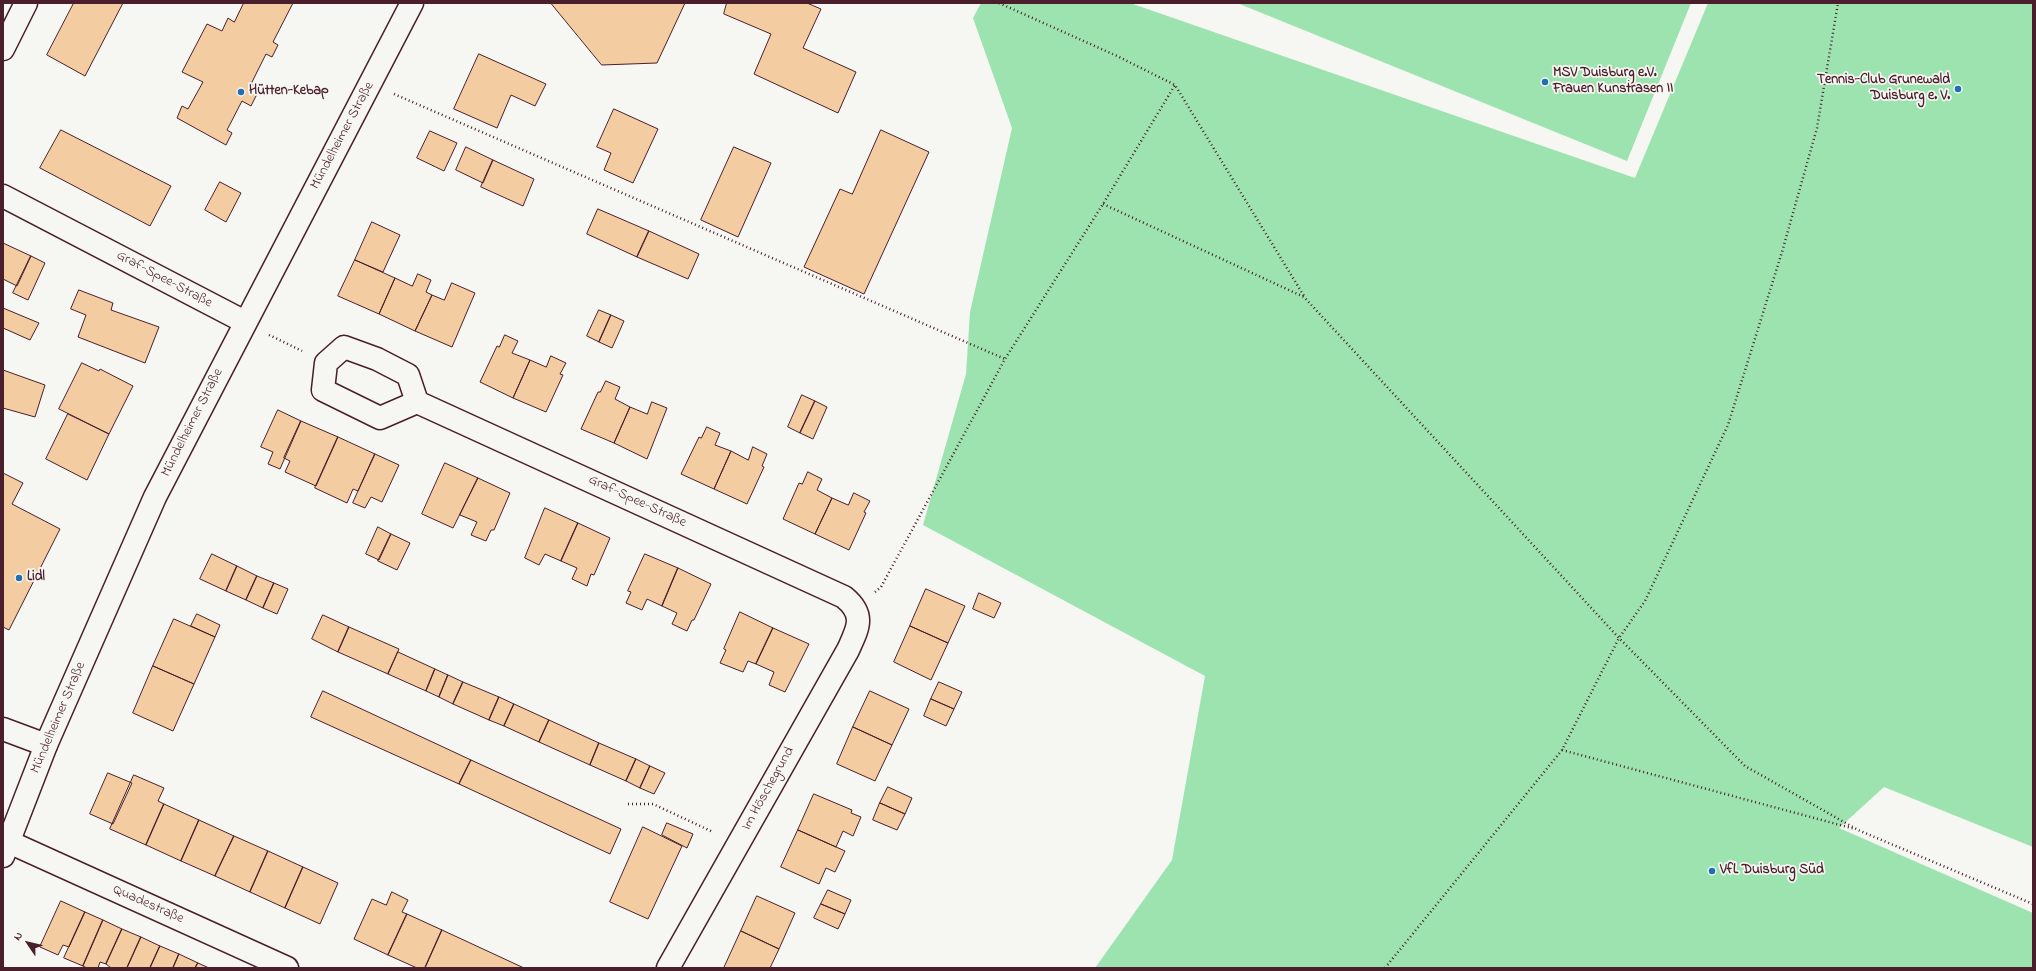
<!DOCTYPE html>
<meta charset="utf-8">
<style>
body{margin:0}
#map{position:relative;width:2036px;height:971px;overflow:hidden;background:#f6f6f2;font-family:"Indie Flower",sans-serif}
canvas{display:block}
.frame{position:absolute;inset:0;border:4px solid #4a1f2b;pointer-events:none}
.north{position:absolute;left:8px;top:923px;width:40px;height:40px;-webkit-text-stroke:3px #f6f6f2;paint-order:stroke;rotate:305deg;font-size:11px;font-weight:700;line-height:16px;text-align:center;color:#4a1f2b}
.north::after{content:'';display:block;margin:auto;width:14px;height:18px;background:#4a1f2b;clip-path:polygon(50% 0,100% 100%,50% 72%,0 100%)}
</style>
<div id="map">
<canvas width="2036" height="971"></canvas>
<div class="frame"></div>
<div class="north">N</div>
</div>
<script>
const c = document.querySelector('canvas').getContext('2d');
c.lineJoin = 'round';
function fill(path, color) { c.fillStyle = color; c.fill(path, 'evenodd'); }
function trace(path, color, width, dash) { c.strokeStyle = color; c.lineWidth = width; c.lineCap = dash ? 'butt' : 'round'; c.setLineDash(dash || []); c.stroke(path); }
function drawText(font, color, halo, rows, align = 'center') {
  c.font = font + ' "Indie Flower",sans-serif'; c.lineWidth = 3.5; c.setLineDash([]); c.textBaseline = 'middle'; c.strokeStyle = halo; c.fillStyle = color; for (const [text, x, y, turn = 0] of rows) {
    c.save(); c.translate(x, y); c.rotate((+turn || 0) * Math.PI / 180); c.textAlign = isNaN(turn) ? turn : align; if (halo) c.strokeText(text, 0, 0); c.fillText(text, 0, 0); c.restore();
  }
}
const green = new Path2D(`
 M981,3h149l505,175 73,-175h325v844l-149,-60 -45,41 194,85v55h-938l77,-108 33,-184 -282,-151 43,-151 4,-62 42,-184 -39,-110z
 M1237,3h454l-64,158z`);
const building = new Path2D(`
 M74,3h49l-38,73 -38,-21z
 M244,3h49l-20,39 5,3 -6,12 -6,-3 -15,30 9,4 -9,18 -9,-5 -15,29 5,3 -6,12 -49,-27 5,-12 6,3 15,-27 -21,-10 25,-48 15,7 6,-13 6,4z
 M551,3h134l-28,60 -55,2z
 M727,3h80l14,6 -18,39 53,24 -18,41 -84,-39 17,-40 -47,-20z
 M479,54l67,30 -11,22 -24,-11 -14,33 -43,-19z
 M614,109l44,20 -25,54 -29,-13 7,-17 -14,-6z
 M61,130l110,56 -21,40 -110,-58z
 M881,130l48,22 -65,142 -60,-27 36,-78 12,5z
 M430,131l27,12 -13,28 -27,-13z
 M466,147l27,13 -10,23 -27,-13z
 M734,147l37,16 -33,74 -37,-17z
 M493,160l41,19 -11,27 -42,-19z
 M220,182l21,11 -15,29 -21,-12z
 M598,209l51,22 -12,26 -50,-23z
 M372,222l28,13 -17,37 -28,-12z
 M649,231l50,23 -11,25 -51,-22z
 M3,243l28,13 -14,30 -14,-7z
 M31,256l14,7 -17,37 -15,-7z
 M355,260l40,18 -16,36 -41,-18z
 M418,274l13,6 -5,12 6,3 -17,36 -36,-17 16,-36 17,8z
 M452,283l23,10 -23,54 -37,-16 17,-36 12,5z
 M79,290l34,13 -2,7 48,17 -14,36 -67,-26 8,-22 -15,-6z
 M3,308l36,15 -9,17 -27,-12z
 M599,310l12,5 -12,27 -12,-6z
 M611,315l13,6 -12,27 -13,-6z
 M505,335l13,6 -6,12 18,7 -17,38 -33,-16 17,-36 2,1z
 M551,356l15,7 -6,11 3,1 -17,37 -33,-14 17,-38 16,7z
 M82,363l17,8 1,-2 33,17 -24,48 -50,-25z
 M3,370l42,15 -10,32 -32,-9z
 M606,381l14,6 -5,12 15,8 -16,36 -33,-14 17,-37h2z
 M802,395l13,6 -15,32 -12,-6z
 M815,401l12,6 -14,32 -13,-6z
 M652,402l15,6 -20,51 -33,-16 16,-36 17,7z
 M278,410l23,11 -21,48 -12,-5 5,-12 -12,-5z
 M68,414l41,20 -22,46 -41,-21z
 M301,421l37,16 -22,49 -31,-14 5,-11 -6,-3z
 M707,427l13,6 -5,12 16,6 -17,38 -33,-15 18,-37 2,1z
 M338,437l37,17 -17,37 -5,-2 -6,14 -32,-15z
 M753,447l14,7 -5,12 2,1 -17,37 -33,-15 17,-38 17,9z
 M375,454l24,11 -17,37 -11,-5 -6,11 -12,-5z
 M445,463l33,15 -25,50 -31,-14z
 M808,472l14,7 -5,11 15,8 -17,36 -32,-15 16,-36 3,1z
 M3,473l20,10 -11,21 48,25 -51,101 -6,-3z
 M478,478l32,15 -16,37h-3l-5,11 -15,-6 6,-13 -17,-7z
 M854,493l16,8 -6,11 2,1 -17,37 -34,-16 17,-36 16,7z
 M545,508l33,15 -17,38 -16,-7 -6,11 -14,-7z
 M578,523l32,15 -16,37 -3,-1 -4,12 -15,-7 5,-11 -16,-7z
 M378,527l13,7 -12,26 -13,-6z
 M391,534l19,9 -13,27 -19,-9z
 M212,554l25,12 -11,25 -26,-12z
 M645,554l33,14 -16,38 -15,-7 -5,11 -16,-7 5,-11 -3,-1z
 M237,566l20,10 -11,24 -20,-9z
 M678,568l33,16 -17,36h-2l-5,11 -15,-7 5,-11 -15,-7z
 M257,576l17,7 -11,25 -17,-8z
 M274,583l14,6 -11,25 -14,-6z
 M926,589l39,17 -17,37 -38,-17z
 M979,593l22,10 -7,15 -21,-9z
 M740,612l33,16 -17,36 -8,-3 -5,11 -23,-9 6,-13 -2,-1z
 M197,614l23,11 -5,12 -24,-11z
 M323,615l26,12 -11,25 -26,-13z
 M174,619l41,18 -21,47 -41,-18z
 M910,626l38,17 -17,37 -37,-18z
 M349,627l50,22 -11,25 -50,-22z
 M773,628l36,16 -24,48 -16,-7 5,-13 -18,-8z
 M398,652l37,17 -9,22 -38,-17z
 M153,666l41,18 -21,47 -40,-18z
 M435,669l13,6 -9,22 -13,-6z
 M448,675l15,7 -10,22 -14,-7z
 M463,682l36,15 -10,23 -36,-16z
 M939,682l23,10 -8,17 -23,-10z
 M323,691l148,69 -12,24 -148,-67z
 M870,691l39,18 -17,36 -39,-18z
 M499,697l15,7 -10,22 -15,-6z
 M931,699l23,10 -8,17 -22,-10z
 M514,704l35,16 -10,22 -35,-16z
 M549,720l50,23 -9,22 -51,-23z
 M853,727l39,18 -17,36 -38,-17z
 M599,743l37,16 -10,22 -36,-16z
 M636,759l14,7 -10,22 -14,-7z
 M471,760l150,69 -11,25 -151,-70z
 M650,766l15,7 -11,21 -14,-6z
 M108,773l24,10 -19,41 -23,-10z
 M134,775l30,13 -6,13 6,3 -18,41 -36,-16z
 M888,787l24,11 -7,16 -25,-11z
 M814,794l38,16 -1,3 10,4 -8,19 -10,-5 -7,16 -38,-17z
 M880,803l25,11 -8,16 -24,-10z
 M164,804l35,16 -18,41 -35,-16z
 M199,820l35,16 -19,40 -34,-15z
 M667,823l26,11 -6,14 -25,-13z
 M643,827l39,19 -34,73 -38,-17z
 M798,830l47,21 -10,21 -9,-4 -7,16 -38,-17z
 M234,836l34,15 -18,41 -35,-16z
 M268,851l35,16 -18,41 -35,-16z
 M303,867l35,16 -18,41 -35,-16z
 M828,890l23,10 -6,14 -24,-10z
 M392,892l16,8 -6,12 5,2 -19,41 -34,-16 18,-40 14,6z
 M757,896l38,17 -16,36 -38,-18z
 M61,901l24,11 -16,35 -6,-2 -5,10 -18,-8z
 M821,904l24,10 -7,15 -24,-11z
 M85,912l18,8 -20,46 -19,-8z
 M407,914l35,16 -17,38h-8l-29,-13z
 M103,920l19,9 -16,35 -6,-2 -2,6h-11l-4,-2z
 M122,929l19,8 -14,31h-16l-5,-4z
 M442,930l82,38h-99z
 M741,931l38,18 -9,19h-46z
 M141,937l19,9 -10,22h-23z
 M160,946l19,8 -6,14h-23z
 M179,954l19,9 -3,5h-22z
 M198,963l11,5h-14z`);
const path = new Path2D(`
 M999,3l118,53 58,29 129,211
 M394,94l611,265
 M1103,204l201,93 315,341 126,128 113,64 175,74
 M269,335l33,16
 M875,592l6,-5 124,-228 98,-155 72,-119
 M1562,750l293,79
 M628,804h25l60,28
 M1385,968l177,-218 57,-112 26,-37 83,-176 54,-173 35,-124 21,-125`);
const minor = new Path2D(`
 M3,49l23,-46
 M3,196l242,126
 M417,402l-37,16 -57,-28 3,-27 18,-16 33,12 31,16 9,27 427,195c22,18 14,31 4,53l-180,318
 M3,729l43,16
 M9,842l278,126`);
const major = new Path2D(`
 M3,856l43,-111 109,-248 257,-494`);
const markers = [
 [1545,82,4,"#1f6fb2"],
 [1958,89,4,"#1f6fb2"],
 [241,92,4,"#1f6fb2"],
 [19,578,4,"#1f6fb2"],
 [1712,871,4,"#1f6fb2"]
];
const poiNames = [
 ["MSV Duisburg e.V.",1553,74],
 ["Frauen Kunstrasen II",1553,90],
 ["Tennis-Club Grunewald",1950,81,"right"],
 ["Duisburg e. V.",1950,97,"right"],
 ["Hütten-Kebap",249,92],
 ["Lidl",27,578],
 ["VfL Duisburg Süd",1720,871]
];
const streetNames = [
 ["Mündelheimer Straße",343,136,-62],
 ["Graf-Spee-Straße",164,280,28],
 ["Mündelheimer Straße",193,423,-63],
 ["Graf-Spee-Straße",637,502,25],
 ["Mündelheimer Straße",59,718,-67],
 ["Im Höschegrund",769,789,-61],
 ["Quadestraße",148,905,24]
];
fill(green, '#9de3b0');
fill(building, '#f3cca2');
trace(building, '#4a1f2b', 1);
trace(minor, '#4a1f2b', 25);
trace(major, '#4a1f2b', 25);
trace(path, '#4a1f2b', 2.5, [1, 3]);
trace(minor, '#f6f6f2', 22);
trace(major, '#f6f6f2', 22);
for (const [x, y, r, color] of markers) { const dot = new Path2D(); dot.arc(x, y, r, 0, 2 * Math.PI); c.fillStyle = color; c.fill(dot); trace(dot, '#f6f6f2', 1.5); }
drawText('bold 14px', '#4a1f2b', '#f6f6f2', poiNames, 'left');
drawText('14px', '#4a1f2b', '#f6f6f2', streetNames);
</script>
